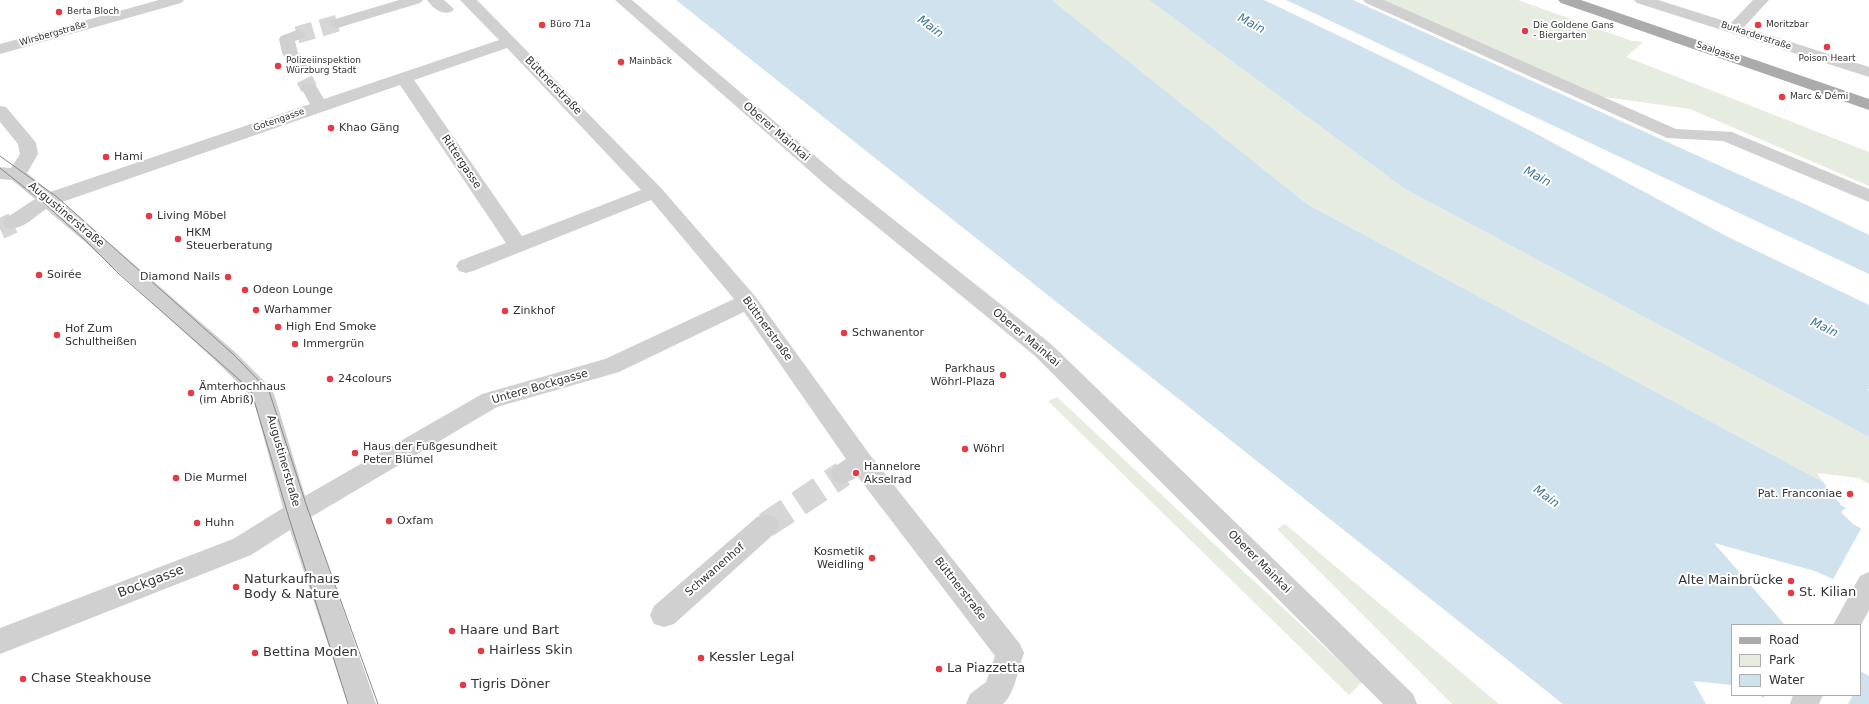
<!DOCTYPE html>
<meta charset="utf-8">
<style>
body{margin:0}
#map{position:relative;width:1869px;height:704px;overflow:hidden;background:#fff;font-family:"DejaVu Sans",sans-serif}
canvas{display:block}
.legend{position:absolute;left:1731px;top:624px;width:130px;height:72px;box-sizing:border-box;background:#fff;border:1px solid #adadad;margin:0;padding:5px 7px;list-style:none;font-size:12px;color:#333}
.legend li{display:flex;align-items:center;gap:8px;height:20px}
.legend b{width:20px;border:1px solid #adadad}
</style>
<div id="map">
<canvas width="1869" height="704"></canvas>
<ul class="legend">
<li><b style="height:5px;background:#ababab"></b>Road</li>
<li><b style="height:11px;background:#e6ecdf"></b>Park</li>
<li><b style="height:11px;background:#cfe2ee"></b>Water</li>
</ul>
</div>
<script>
const c = document.querySelector('canvas').getContext('2d');
c.lineJoin = 'round';
function fill(path, color) { c.fillStyle = color; c.fill(path, 'evenodd'); }
function trace(path, color, width, dash) { c.strokeStyle = color; c.lineWidth = width; c.lineCap = dash ? 'butt' : 'round'; c.setLineDash(dash || []); c.stroke(path); }
function drawText(font, color, halo, rows, align = 'center') {
  c.font = font + ' "DejaVu Sans",sans-serif'; c.lineWidth = 4; c.setLineDash([]); c.textBaseline = 'middle'; c.strokeStyle = halo; c.fillStyle = color; for (const [text, x, y, turn = 0] of rows) {
    c.save(); c.translate(x, y); c.rotate((+turn || 0) * Math.PI / 180); c.textAlign = isNaN(turn) ? turn : align; if (halo) c.strokeText(text, 0, 0); c.fillText(text, 0, 0); c.restore();
  }
}
const green = new Path2D(`
 M1052,0h97l256,189 464,248v47l-11,-6 -41,-5 6,9 -516,-278z
 M1383,0h135l114,41 11,1 -17,15 243,95v34l-179,-77 -100,-14z
 M1057,397l305,285 -13,13 -301,-294z
 M1285,524l214,180h-47l-175,-175z`);
const water = new Path2D(`
 M676,0h376l255,204 516,278 18,23 5,3 -5,4 12,12 16,9v62l-54,-24 -101,-28 71,82h-53v60l-39,-4 13,23h-143z
 M1149,0h115l136,65 131,66 197,106 141,68v84h-2l2,2v46l-464,-248z
 M1286,0h67l456,206 60,29v39z
 M1860,671l9,5v28h-96l-14,-9h101z`);
const pier = new Path2D(`
 M1862,527l7,4v66l-37,-16z
 M1765,695h88l-5,9h-79l-6,-4z`);
const minorTunnelFar2 = new Path2D(`
 M297,35l41,-12
 M293,57l16,31`);
const minorTunnelFar1 = new Path2D(`
 M0,229l13,-6`);
const minorTunnel = new Path2D(`
 M766,525l77,-51`);
const minor = new Path2D(`
 M159,0h25l-3,3 -181,51v-10z
 M399,0h24l-3,3 -76,23 -6,2 -6,-2 -2,-3 2,-3z
 M427,0h17l10,9 -3,3c-10,3 -18,-4 -24,-12z
 M460,0h17l184,188 94,108 115,159 150,189 4,9c-5,13 -10,43 -21,51h-37l4,-10 16,-12 9,-26 -137,-179 -15,7 -9,-3 -3,-7 3,-7 12,-8 -102,-147 -125,60 -122,35 -186,110 65,187h-28l-58,-174 -39,25 -251,99v-26l233,-89 50,-31 -30,-110 -34,-34 -135,-123 -38,-32c-12,8 -25,23 -40,19l-3,-5 3,-5 29,-19 -23,-19 -12,-1v-12l11,1 9,-14 -2,-10 -18,-22v-16l6,1 27,32 3,4 2,11 -11,19 23,19 260,-88 -9,-16 2,-4 6,-1 6,1 9,15 175,-59zM507,48l134,142 -119,46 -108,-156zM400,85l106,158 -47,18 -3,5 3,5 7,2 7,-2 178,-71 83,99 -129,60 -123,35 -177,102 -31,-102 -3,-6 -36,-36 -173,-150z
 M615,0h17l209,178 210,166 362,350 4,10h-34l-348,-348 -208,-170z
 M1363,0h21l292,129 56,3 137,57v13l-146,-61 -56,-3 -301,-135z
 M1634,0h24l73,23 22,-23h16l-25,27 125,40v10l-232,-74z
 M297,30l6,2 2,3 -2,3 -8,3 3,12 3,4 -2,3 -6,2 -6,-2 -5,-7 -3,-14 2,-3z
 M766,514l9,3 4,8 -4,8 -101,91 -10,3 -10,-3 -4,-9 4,-9 103,-89z
 M1869,572v38l-9,17v-2h-27l27,-49z
 M1793,695h30l-4,9h-29z`);
const major = new Path2D(`
 M1558,0h23l288,99v11l-308,-107z`);
const tram = new Path2D(`
 M0,156l57,41 176,157 36,37 38,116 71,197
 M0,168l43,34 41,37 35,35 132,116 38,128 59,186`);
const markers = [
 [59,12,4,"#e63946"],
 [542,25,4,"#e63946"],
 [1758,25,4,"#e63946"],
 [1525,31,4,"#e63946"],
 [1827,47,4,"#e63946"],
 [621,62,4,"#e63946"],
 [278,66,4,"#e63946"],
 [1782,97,4,"#e63946"],
 [331,128,4,"#e63946"],
 [106,157,4,"#e63946"],
 [149,216,4,"#e63946"],
 [178,239,4,"#e63946"],
 [39,275,4,"#e63946"],
 [228,277,4,"#e63946"],
 [245,290,4,"#e63946"],
 [256,310,4,"#e63946"],
 [505,311,4,"#e63946"],
 [278,327,4,"#e63946"],
 [844,333,4,"#e63946"],
 [57,335,4,"#e63946"],
 [295,344,4,"#e63946"],
 [1003,375,4,"#e63946"],
 [330,379,4,"#e63946"],
 [191,393,4,"#e63946"],
 [965,449,4,"#e63946"],
 [355,453,4,"#e63946"],
 [856,473,4,"#e63946"],
 [176,478,4,"#e63946"],
 [1850,494,4,"#e63946"],
 [389,521,4,"#e63946"],
 [197,523,4,"#e63946"],
 [872,558,4,"#e63946"],
 [1791,581,4,"#e63946"],
 [236,587,4,"#e63946"],
 [1791,593,4,"#e63946"],
 [452,631,4,"#e63946"],
 [481,651,4,"#e63946"],
 [255,653,4,"#e63946"],
 [701,658,4,"#e63946"],
 [939,669,4,"#e63946"],
 [23,679,4,"#e63946"],
 [463,685,4,"#e63946"]
];
const farPoinames = [
 ["Berta Bloch",67,12],
 ["Büro 71a",550,25],
 ["Moritzbar",1766,25],
 ["Die Goldene Gans",1533,26],
 ["- Biergarten",1533,36],
 ["Poison Heart",1827,59,"center"],
 ["Polizeiinspektion",286,61],
 ["Würzburg Stadt",286,71],
 ["Mainbäck",629,62],
 ["Marc & Démi",1790,97]
];
const farStreetnames = [
 ["Wirsbergstraße",53,34,-16],
 ["Burkarderstraße",1756,36,18],
 ["Saalgasse",1718,52,19],
 ["Gotengasse",279,120,-19]
];
const streetNames = [
 ["Büttnerstraße",553,86,46],
 ["Oberer Mainkai",776,132,41],
 ["Rittergasse",461,162,56],
 ["Augustinerstraße",66,215,40],
 ["Büttnerstraße",767,329,54],
 ["Oberer Mainkai",1026,338,40],
 ["Untere Bockgasse",540,387,-16],
 ["Augustinerstraße",283,461,74],
 ["Oberer Mainkai",1259,562,45],
 ["Schwanenhof",715,570,-41],
 ["Büttnerstraße",960,589,52]
];
const poiNames = [
 ["Khao Gäng",339,128],
 ["Hami",114,157],
 ["Living Möbel",157,216],
 ["HKM",186,233],
 ["Steuerberatung",186,246],
 ["Soirée",47,275],
 ["Diamond Nails",220,277,"right"],
 ["Odeon Lounge",253,290],
 ["Warhammer",264,310],
 ["Zinkhof",513,311],
 ["High End Smoke",286,327],
 ["Hof Zum",65,329],
 ["Schultheißen",65,342],
 ["Schwanentor",852,333],
 ["Immergrün",303,344],
 ["Parkhaus",995,369,"right"],
 ["Wöhrl-Plaza",995,382,"right"],
 ["24colours",338,379],
 ["Ämterhochhaus",199,387],
 ["(im Abriß)",199,400],
 ["Haus der Fußgesundheit",363,447],
 ["Peter Blümel",363,460],
 ["Wöhrl",973,449],
 ["Hannelore",864,467],
 ["Akselrad",864,480],
 ["Die Murmel",184,478],
 ["Pat. Franconiae",1842,494,"right"],
 ["Oxfam",397,521],
 ["Huhn",205,523],
 ["Kosmetik",864,552,"right"],
 ["Weidling",864,565,"right"]
];
const waterNames = [
 ["Main",1251,24,28],
 ["Main",930,27,37],
 ["Main",1537,177,28],
 ["Main",1824,328,26],
 ["Main",1546,497,36]
];
const nearPoinames = [
 ["Naturkaufhaus",244,580],
 ["Body & Nature",244,595],
 ["Alte Mainbrücke",1783,581,"right"],
 ["St. Kilian",1799,593],
 ["Haare und Bart",460,631],
 ["Hairless Skin",489,651],
 ["Bettina Moden",263,653],
 ["Kessler Legal",709,658],
 ["La Piazzetta",947,669],
 ["Chase Steakhouse",31,679],
 ["Tigris Döner",471,685]
];
const nearStreetnames = [
 ["Bockgasse",151,582,-21]
];
fill(green, '#e6ecdf');
fill(water, '#cfe2ee');
fill(pier, '#fff');
trace(minorTunnelFar2, '#d6d6d6', 17, [17, 8]);
trace(minorTunnelFar1, '#d6d6d6', 21, [21, 10]);
trace(minorTunnel, '#d6d6d6', 26, [26, 13]);
fill(minor, '#d0d0d0');
fill(major, '#ababab');
trace(tram, '#888', 1);
for (const [x, y, r, color] of markers) { const dot = new Path2D(); dot.arc(x, y, r, 0, 2 * Math.PI); c.fillStyle = color; c.fill(dot); trace(dot, '#fff', 1.5); }
drawText('9px', '#333', '#fff', farPoinames, 'left');
drawText('9px', '#333', '#fff', farStreetnames);
drawText('11px', '#333', '#fff', streetNames);
drawText('11px', '#333', '#fff', poiNames, 'left');
drawText('italic 12px', '#3f7597', '#fff', waterNames);
drawText('13px', '#333', '#fff', nearPoinames, 'left');
drawText('13px', '#333', '#fff', nearStreetnames);
</script>
